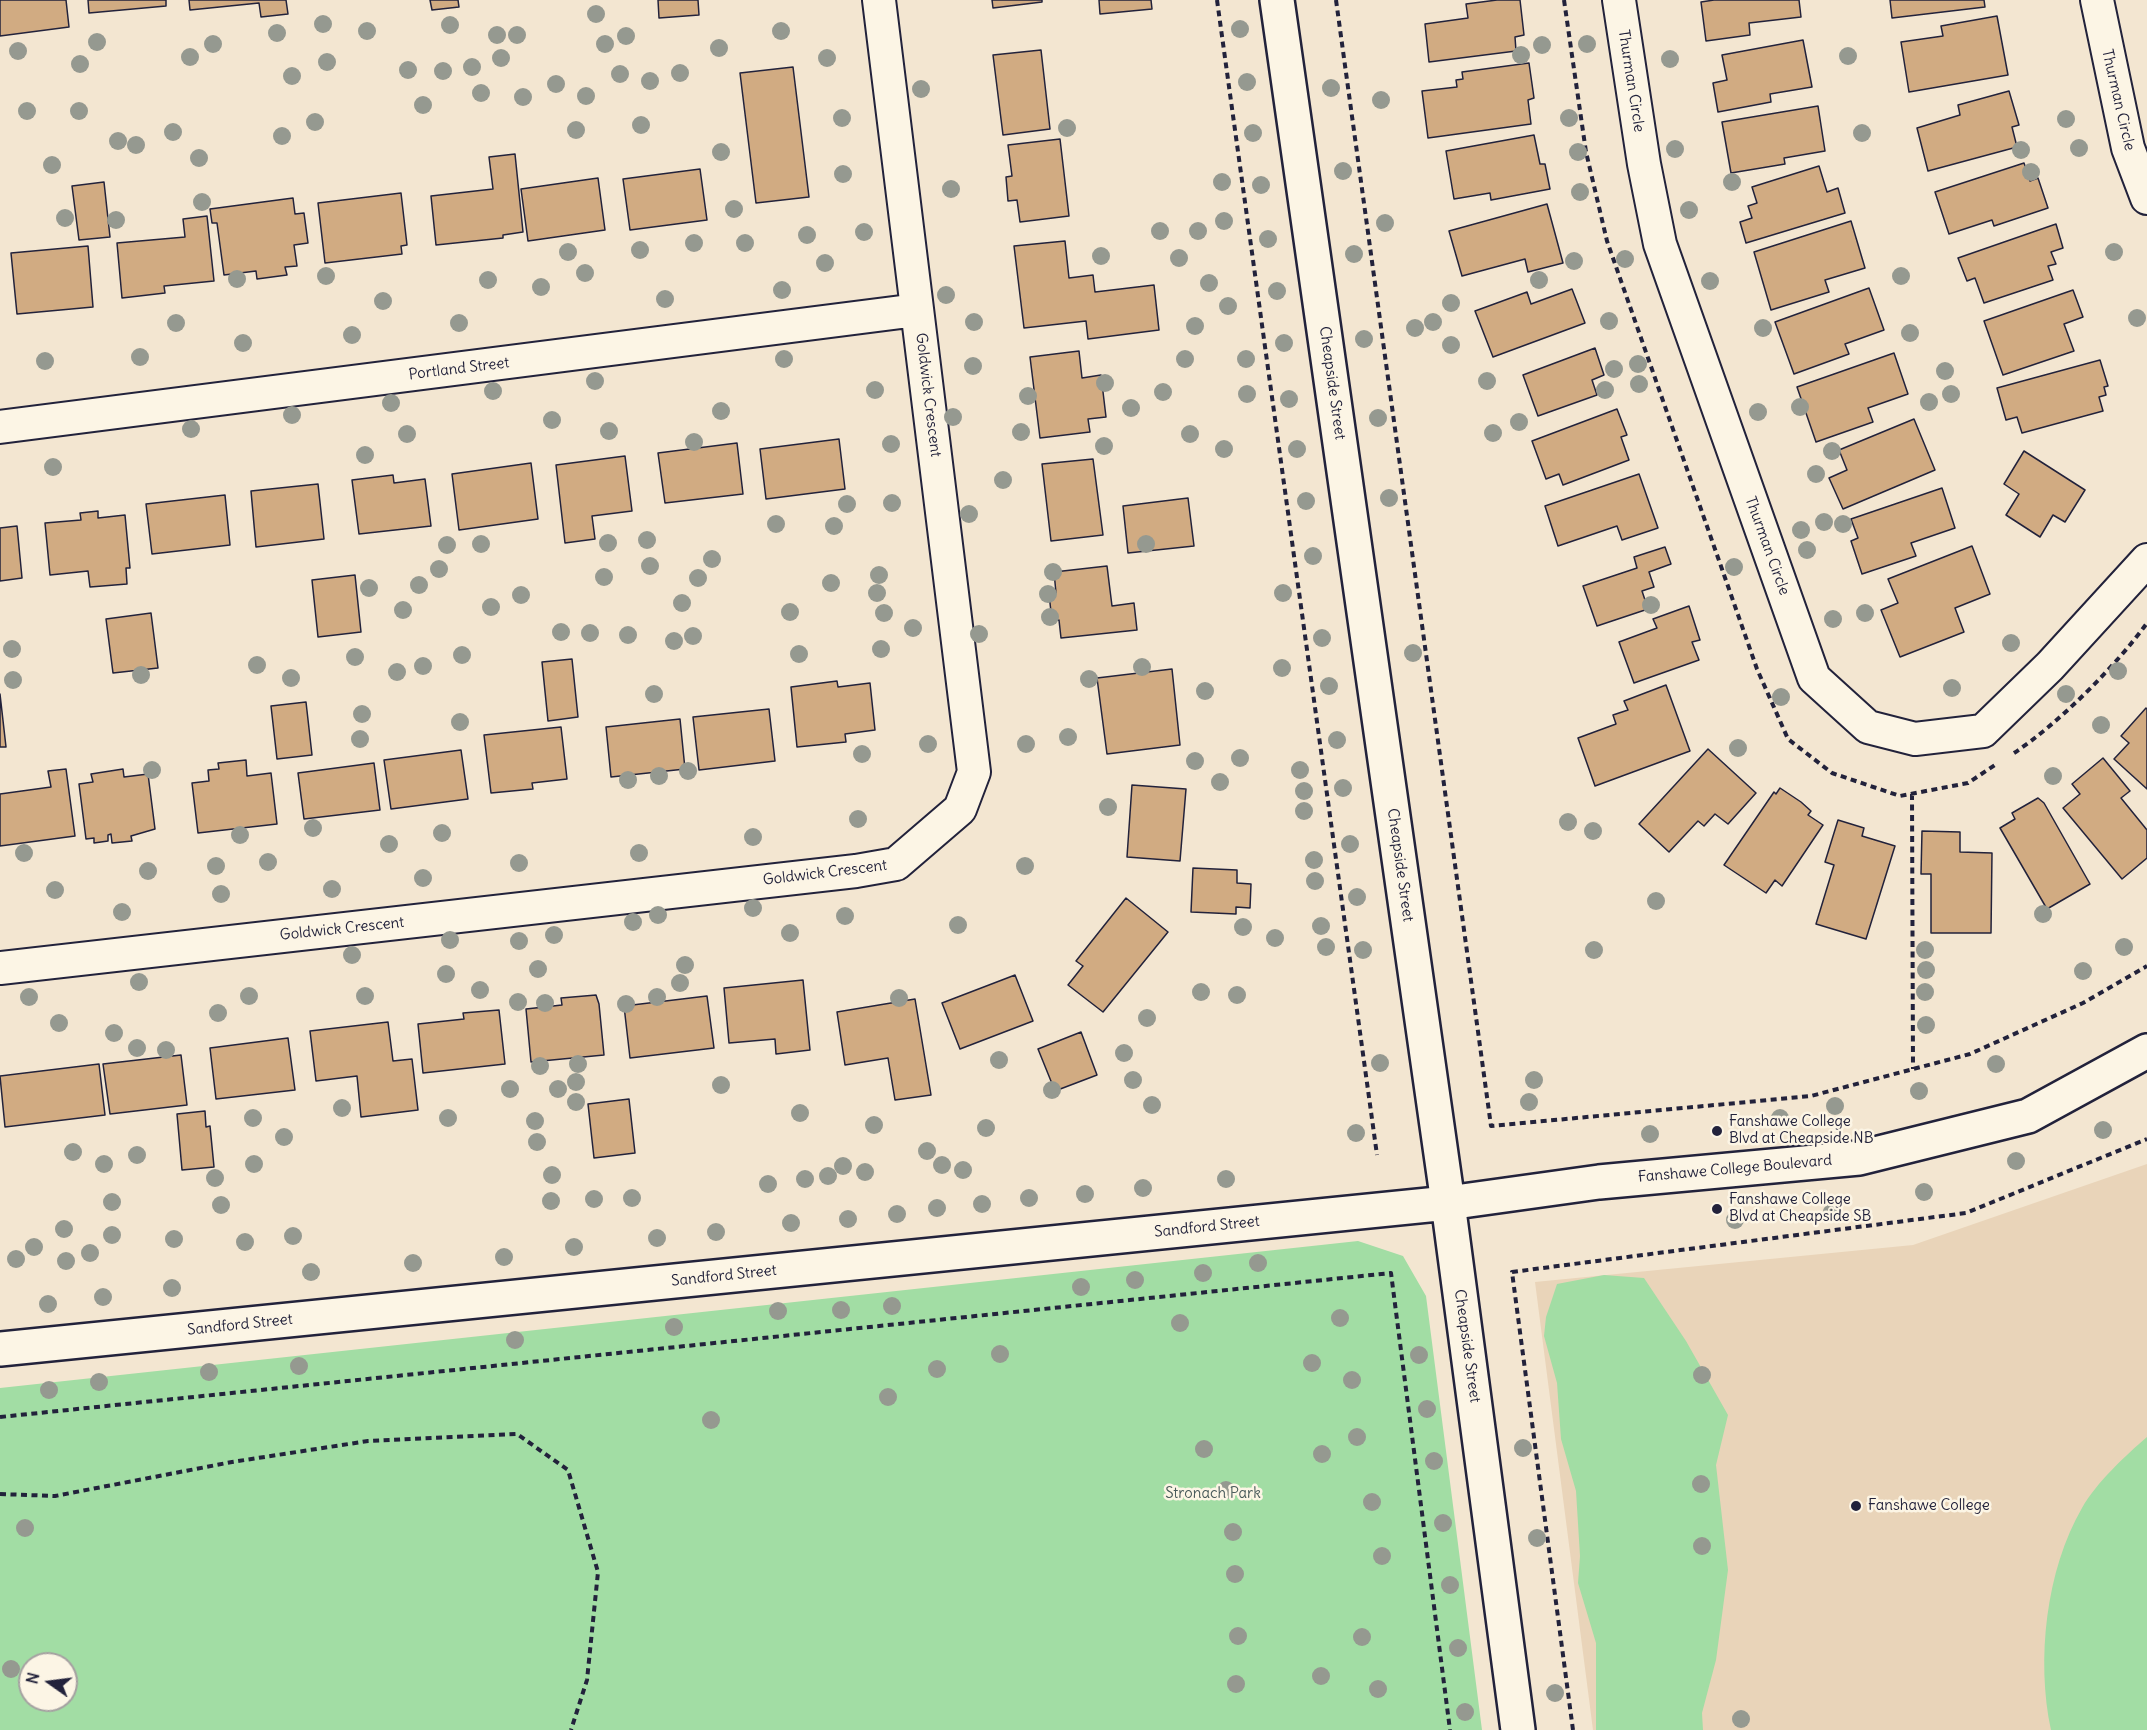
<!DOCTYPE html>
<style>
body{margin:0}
#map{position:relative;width:2147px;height:1730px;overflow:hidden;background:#f3e6d1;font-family:Delius,sans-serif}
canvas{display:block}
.north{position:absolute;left:18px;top:1652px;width:60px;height:60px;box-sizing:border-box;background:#fcf5e5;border:2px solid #a5a1a1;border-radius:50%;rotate:284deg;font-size:16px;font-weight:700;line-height:24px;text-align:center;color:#22223b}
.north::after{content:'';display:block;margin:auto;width:21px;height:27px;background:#22223b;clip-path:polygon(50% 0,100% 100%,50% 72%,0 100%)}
</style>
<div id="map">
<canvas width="2147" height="1730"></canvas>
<div class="north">N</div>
</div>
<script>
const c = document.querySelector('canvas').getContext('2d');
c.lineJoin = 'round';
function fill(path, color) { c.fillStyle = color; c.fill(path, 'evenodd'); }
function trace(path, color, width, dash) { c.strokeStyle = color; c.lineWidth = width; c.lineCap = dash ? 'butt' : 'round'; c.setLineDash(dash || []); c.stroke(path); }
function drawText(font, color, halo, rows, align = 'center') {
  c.font = font + ' Delius,sans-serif'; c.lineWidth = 5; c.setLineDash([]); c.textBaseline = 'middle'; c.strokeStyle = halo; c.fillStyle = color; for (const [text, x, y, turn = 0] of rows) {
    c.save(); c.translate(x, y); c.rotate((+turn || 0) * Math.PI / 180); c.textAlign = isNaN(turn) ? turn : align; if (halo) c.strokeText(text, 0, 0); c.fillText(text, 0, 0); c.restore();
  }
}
const built = new Path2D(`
 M2147,1164v566h-554l-58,-448 378,-37z`);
const green = new Path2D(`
 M1358,1241l45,15 23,40 56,434h-1482v-342zM30,1664h36v36h-36z
 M1604,1275l40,3 42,63 42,74 -12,50 12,105 -12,90 -14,53 1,17h-107v-87l-18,-60 2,-27 -4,-65 -15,-52 -4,-56 -13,-47 2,-19 11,-33z
 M2147,1437v293h-96c-15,-70 -5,-160 31,-222 14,-25 44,-53 65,-71z`);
const building = new Path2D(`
 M0,0h66l3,27 -69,9z
 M88,0h78v6l-77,7z
 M189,0h97l2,14 -27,3 -2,-14 -69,7z
 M430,0h28l1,7 -27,3z
 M658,0h40l1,15 -40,3z
 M992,0h50v2l-49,6z
 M1099,0h52l1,9 -52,5z
 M1497,0h23l4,35 -9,2 1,14 -87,11 -4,-38 43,-6 -2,-14z
 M1714,0h85l2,17 -52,6 1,12 -44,6 -5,-39z
 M1890,0h94l1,7 -93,11z
 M1997,16l11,59 -99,17 -8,-50 42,-6 -2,-10z
 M1803,40l9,47 -42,7 1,8 -53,10 -5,-29 14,-3 -5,-25z
 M1041,50l9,79 -47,6 -10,-80z
 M1529,63l5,35 -6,2 3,24 -103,14 -6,-47 35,-4 -1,-7 7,-1 -1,-7z
 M793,67l16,130 -53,6 -16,-130z
 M2009,91l10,34 -7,2 5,20 -89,24 -11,-43 43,-13 -2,-10z
 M1818,106l7,45 -41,7 1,6 -54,9 -9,-51z
 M1534,135l6,29h5l5,25 -59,11 -1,-7 -36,6 -8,-48z
 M1060,139l9,77 -49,6 -3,-22 -9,1 -2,-24 6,-1 -4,-31z
 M515,154l8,78 -20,3v3l-67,7 -5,-49 62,-7 -4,-32z
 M2024,163l6,18 8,-3 10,30 -54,18 -2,-6 -43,14 -14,-42z
 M1819,166l8,26 11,-4 7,25 -99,30 -6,-21 12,-4 -4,-12 9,-3 -5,-16z
 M700,169l7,51 -77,10 -7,-51z
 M598,178l7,52 -77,11 -7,-52z
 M104,182l6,55 -31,3 -7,-54z
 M401,193l6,52 -6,1 1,8 -77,9 -7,-60z
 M293,198l2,16 9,-1 4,30 -14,2 3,21 -12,1 2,8 -30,4 -1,-8 -32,4 -7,-52h-5l-2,-14z
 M1547,204l16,59 -35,9 -3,-13 -63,17 -13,-45z
 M207,216l7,65 -50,5 1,7 -43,5 -5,-55 68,-6 -2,-18z
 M1851,221l14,47 -40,12 4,12 -58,18 -17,-58z
 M2056,224l7,24 -12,4 5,12 -8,2 5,14 -69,23 -9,-25 -8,3 -9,-23z
 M1065,241l4,37 24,-3 2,17 59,-7 5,45 -71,9 -2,-18 -62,7 -10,-82z
 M88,246l5,61 -76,7 -6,-61z
 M1869,288l15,42 -39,14 4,10 -55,20 -19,-52z
 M1572,289l13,34 -92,34 -18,-46 52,-19 4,12z
 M2073,290l10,27 -19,7 10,27 -71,24 -19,-54z
 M1595,348l9,27 -12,5 5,15 -59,21 -15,-41z
 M1079,351l3,27 19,-3 5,42 -18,2 2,13 -50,6 -10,-81z
 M1894,353l14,41 -40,14 5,14 -57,20 -19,-55z
 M2100,360l8,26 -4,1 2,8 -7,2 4,14 -81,22 -5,-16 -11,3 -9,-32z
 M1617,409l10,26 -6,2 8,23 -66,25 -4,-11 -13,5 -14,-38z
 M1914,419l21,51 -92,39 -14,-31 18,-8 -8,-20z
 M839,439l6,50 -79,10 -6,-50z
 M737,443l6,51 -78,9 -7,-50z
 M2024,451l61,39 -20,32 -12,-7 -13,22 -34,-22 13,-21 -15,-10z
 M625,456l7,55 -40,5 3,23 -30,4 -9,-78z
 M1093,459l10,76 -52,6 -9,-77z
 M531,463l7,56 -79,11 -7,-56z
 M1639,474l19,54 -36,12 -5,-14 -59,20 -13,-40z
 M393,475l1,8 31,-4 6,47 -72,8 -7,-54z
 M318,484l6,55 -68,8 -5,-56z
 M1942,488l13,40 -44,15 5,13 -54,18 -11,-33 7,-3 -7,-19z
 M225,495l5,50 -78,9 -6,-50z
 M1188,498l6,48 -66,7 -5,-47z
 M98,511v7l27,-3 5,53h-4l1,16 -37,3 -2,-16 -38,4 -5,-52 36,-3 -1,-7z
 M17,526l5,52 -22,3v-53z
 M1972,546l18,48 -35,14 9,24 -64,25 -19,-47 17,-7 -10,-24z
 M1665,547l6,17 -22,8 5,15 -12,4 6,18 -51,17 -14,-40 54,-18 -3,-11z
 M1107,566l5,40 22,-3 3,27 -76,8 -2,-18 -7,1 -3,-27 7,-1 -2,-21z
 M355,575l6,57 -43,5 -6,-57z
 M1689,606l11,34 -8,2 7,18 -65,23 -15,-41 38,-14 -4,-9z
 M151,613l7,55 -45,5 -7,-54z
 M572,659l6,58 -30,4 -6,-59z
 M1172,669l8,76 -73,9 -10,-76z
 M837,681l1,6 32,-4 5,47 -30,4 1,8 -49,5 -6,-60z
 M1666,685l24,66 -95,35 -17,-48 38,-14 -3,-9 15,-5 -4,-9z
 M0,694l6,53h-6z
 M306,702l6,53 -35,4 -6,-53z
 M2146,708l1,1v80l-33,-30 15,-16 -8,-7z
 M769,709l6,52 -76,9 -6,-53z
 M680,719l5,50 -74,8 -5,-50z
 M561,727l6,52 -35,4 1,6 -42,4 -7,-58z
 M1708,749l48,44 -28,31 -13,-10 -11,12 -6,-5 -29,31 -30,-28z
 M461,750l7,49 -77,10 -7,-49z
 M2103,758l27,33 -9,7 26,32v28l-25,21 -59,-71 17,-14 -8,-10z
 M246,760l1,16 24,-3 6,51 -79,9 -6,-50 17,-2 -1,-11 11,-1 -1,-6z
 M374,763l6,47 -76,9 -6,-46z
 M66,769l9,67 -75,10v-52l51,-7 -3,-16z
 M123,769l1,8 24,-3 7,55 -24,7 1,5 -20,2 -1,-9 -3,1v6l-14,2v-5l-8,1 -7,-55 14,-2 -2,-8z
 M1132,785l54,4 -6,72 -53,-4z
 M1780,788l21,14 10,9 -3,4 15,10 -41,61 -7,-6 -9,13 -42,-28 50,-73 2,2z
 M2038,798l6,5 46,81 -43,25 -47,-81 15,-9 -3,-6z
 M1838,820l26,8 -2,8 33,10 -29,93 -50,-15 18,-59 -9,-3z
 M1922,831l38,1v20l32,1 -1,80h-60v-59h-10z
 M1193,868l44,2v13l14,1 -1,24 -14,-1v7l-45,-2z
 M1126,898l42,34 -65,80 -35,-27 15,-19 -7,-5z
 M1015,975l18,46 -73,28 -18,-46z
 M803,980l7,70 -34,4 -1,-15 -46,4 -5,-55z
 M596,995l3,9 5,51 -73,7 -5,-53 36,-4 -1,-7z
 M707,996l7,52 -84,10 -6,-52z
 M915,999l16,96 -36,5 -7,-42 -43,7 -8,-53z
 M499,1010l6,54 -82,9 -5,-49 46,-5 -1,-6z
 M388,1022l5,39 19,-2 6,51 -57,7 -4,-41 -41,5 -6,-50z
 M1081,1032l16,43 -42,16 -17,-42z
 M288,1038l7,52 -79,9 -6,-51z
 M181,1055l6,50 -77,9 -7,-50z
 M99,1064l6,51 -100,12 -5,-51z
 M629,1099l6,54 -41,5 -6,-54z
 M205,1111l1,16 4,-1 4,41 -32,3 -5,-56z`);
const path = new Path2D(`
 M1217,0l160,1155
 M1336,0l155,1126 320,-30 159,-42 113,-51 64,-37
 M1564,0l22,152 21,89 150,428 31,70 44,34 68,23 68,-13 27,-18
 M2014,753c44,-29 102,-87 133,-130
 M1912,794l1,275
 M0,1417l1391,-144 59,457
 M0,1494l55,2 177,-34 136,-21 149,-7 51,36 30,102 -11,108 -16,50
 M1573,1730l-61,-458 454,-59 181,-74`);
const street = new Path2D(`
 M1619,0l25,164 16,80 154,434 54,49 47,12 68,-8 67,-65 97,-106
 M2097,0l31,148 19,50
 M0,427l917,-117
 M0,968l856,-97 40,-7 64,-55 14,-37 -95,-772`);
const secondary = new Path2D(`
 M1277,0l171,1203 70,527
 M0,1349l1448,-146 151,-21 260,-24 169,-42 119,-65`);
const trees = [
 [596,14],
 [323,24],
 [450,25],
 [1240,29],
 [367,31],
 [781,31],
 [277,33],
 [497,35],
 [517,35],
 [626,36],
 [97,42],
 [213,44],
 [605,44],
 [1587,44],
 [1542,45],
 [719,48],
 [18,51],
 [1521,55],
 [1848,56],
 [190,57],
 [501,58],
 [827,58],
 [1670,59],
 [327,62],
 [80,64],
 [472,67],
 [408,70],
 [443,71],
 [680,73],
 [620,74],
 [292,76],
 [650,81],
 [1247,82],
 [556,84],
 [1331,88],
 [921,89],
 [481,93],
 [586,96],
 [523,97],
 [1381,100],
 [423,105],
 [27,111],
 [79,111],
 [842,118],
 [1569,118],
 [2066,119],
 [315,122],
 [641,125],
 [1067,128],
 [576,130],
 [173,132],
 [1253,133],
 [1862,133],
 [282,136],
 [118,141],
 [136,145],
 [2079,148],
 [1675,149],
 [2021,150],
 [721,152],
 [1578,152],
 [199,158],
 [52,165],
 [1343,171],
 [2031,172],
 [843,174],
 [1222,182],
 [1732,182],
 [1261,185],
 [951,189],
 [1580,192],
 [202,202],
 [734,209],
 [1689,210],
 [65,218],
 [116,220],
 [1224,221],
 [1385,223],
 [1160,231],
 [1198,231],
 [864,232],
 [807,235],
 [1268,239],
 [694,243],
 [745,243],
 [640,250],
 [568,252],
 [2114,252],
 [1354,254],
 [1101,256],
 [1179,258],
 [1625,259],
 [1574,261],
 [825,263],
 [585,273],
 [326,276],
 [1901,276],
 [237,279],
 [488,280],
 [1539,280],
 [1710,281],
 [1209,283],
 [541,287],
 [782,290],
 [1277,291],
 [946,295],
 [665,299],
 [383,301],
 [1451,303],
 [1228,306],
 [2137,318],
 [1609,321],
 [974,322],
 [1433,322],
 [176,323],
 [459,323],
 [1195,326],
 [1415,328],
 [1763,328],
 [1910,333],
 [352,335],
 [1364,339],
 [243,343],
 [1284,343],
 [1451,345],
 [140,357],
 [784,359],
 [1185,359],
 [1246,359],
 [45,361],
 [1638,364],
 [973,366],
 [1614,369],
 [1945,371],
 [595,381],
 [1487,381],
 [1105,383],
 [1639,384],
 [875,390],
 [1605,390],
 [493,391],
 [1163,392],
 [1247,394],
 [1951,394],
 [1028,396],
 [1289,399],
 [1929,402],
 [391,403],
 [1800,407],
 [1131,408],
 [721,411],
 [1758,412],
 [292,415],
 [953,417],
 [1378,418],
 [552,420],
 [1519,422],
 [191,429],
 [609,431],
 [1021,432],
 [1493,433],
 [407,434],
 [1190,434],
 [694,442],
 [891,444],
 [1104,446],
 [1224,449],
 [1297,449],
 [1832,451],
 [365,455],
 [53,467],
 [1816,474],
 [1003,480],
 [1389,498],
 [1306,501],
 [892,503],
 [847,504],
 [969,514],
 [1824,522],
 [776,524],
 [1843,524],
 [834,526],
 [1801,530],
 [647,540],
 [608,543],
 [481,544],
 [1146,544],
 [447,545],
 [1807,550],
 [1313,556],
 [712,559],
 [650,566],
 [1734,567],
 [439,569],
 [1053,572],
 [879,575],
 [604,577],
 [698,578],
 [831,583],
 [419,585],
 [369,588],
 [877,593],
 [1283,593],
 [1048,594],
 [521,595],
 [682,603],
 [1651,605],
 [491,607],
 [403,610],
 [790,612],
 [884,613],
 [1865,613],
 [1050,617],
 [1833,619],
 [913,628],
 [561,632],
 [590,633],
 [979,634],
 [628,635],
 [693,636],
 [1322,638],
 [674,641],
 [2011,643],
 [12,649],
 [881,649],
 [1413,653],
 [799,654],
 [462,655],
 [355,657],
 [257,665],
 [423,666],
 [1142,667],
 [1282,668],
 [2118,671],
 [397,672],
 [141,675],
 [291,678],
 [1089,679],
 [13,680],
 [1329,686],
 [1952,688],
 [1205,691],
 [654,694],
 [2066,694],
 [1781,697],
 [362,714],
 [460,722],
 [2101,725],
 [1068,737],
 [360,739],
 [1337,740],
 [928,744],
 [1026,744],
 [1738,748],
 [862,754],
 [1240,758],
 [1195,761],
 [152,770],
 [1300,770],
 [688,771],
 [659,776],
 [2053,776],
 [628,780],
 [1220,782],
 [1343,788],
 [1304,791],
 [1108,807],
 [1304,811],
 [858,819],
 [1568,822],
 [313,828],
 [1593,831],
 [442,833],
 [240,835],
 [753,837],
 [389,844],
 [1350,844],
 [24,853],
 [639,853],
 [1314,860],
 [268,862],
 [519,863],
 [216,866],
 [1025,866],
 [148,871],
 [423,878],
 [1315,881],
 [332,889],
 [55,890],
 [221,894],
 [1357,897],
 [1656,901],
 [753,908],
 [122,912],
 [2043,914],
 [658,915],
 [845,916],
 [633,922],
 [958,925],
 [1321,926],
 [1243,927],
 [790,933],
 [554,935],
 [1275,938],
 [450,940],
 [519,941],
 [1326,947],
 [2124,947],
 [1363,950],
 [1594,950],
 [1925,950],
 [352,955],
 [685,965],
 [538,969],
 [1926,970],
 [2083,971],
 [446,974],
 [139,982],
 [680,983],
 [480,990],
 [1201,992],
 [1925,992],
 [1237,995],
 [249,996],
 [365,996],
 [29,997],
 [657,997],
 [899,998],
 [518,1002],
 [545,1003],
 [626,1004],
 [218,1013],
 [1147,1018],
 [59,1023],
 [1926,1025],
 [114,1033],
 [137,1048],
 [166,1050],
 [1124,1053],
 [999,1060],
 [1380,1063],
 [578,1064],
 [1996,1064],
 [540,1066],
 [1133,1080],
 [1534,1080],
 [576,1082],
 [721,1085],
 [510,1089],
 [558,1089],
 [1052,1090],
 [1919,1091],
 [576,1102],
 [1529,1102],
 [1152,1105],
 [1835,1106],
 [342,1108],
 [800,1113],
 [253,1118],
 [448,1118],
 [1780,1118],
 [535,1121],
 [874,1125],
 [986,1128],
 [2103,1130],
 [1356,1133],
 [1650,1134],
 [284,1137],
 [537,1142],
 [927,1151],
 [73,1152],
 [137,1155],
 [2016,1161],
 [104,1164],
 [254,1164],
 [942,1165],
 [843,1166],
 [963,1170],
 [865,1172],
 [552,1175],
 [828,1176],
 [215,1178],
 [805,1179],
 [1226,1179],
 [768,1184],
 [1143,1188],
 [1924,1192],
 [1085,1194],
 [632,1198],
 [1029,1198],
 [594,1199],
 [551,1201],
 [112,1202],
 [982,1204],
 [221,1205],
 [937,1208],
 [1832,1212],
 [897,1214],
 [848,1219],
 [1735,1220],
 [791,1223],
 [64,1229],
 [716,1232],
 [112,1235],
 [293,1236],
 [657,1238],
 [174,1239],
 [245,1242],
 [34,1247],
 [574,1247],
 [90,1253],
 [504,1257],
 [16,1259],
 [66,1261],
 [413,1263],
 [1258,1263],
 [311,1272],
 [1203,1273],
 [1135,1280],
 [1081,1287],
 [172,1288],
 [103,1297],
 [48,1304],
 [892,1306],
 [841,1310],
 [778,1311],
 [1340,1318],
 [1180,1323],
 [674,1327],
 [515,1340],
 [1000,1354],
 [1419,1355],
 [1312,1363],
 [299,1366],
 [937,1369],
 [209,1372],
 [1702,1375],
 [1352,1380],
 [99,1382],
 [49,1390],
 [888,1397],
 [1427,1409],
 [711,1420],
 [1357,1437],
 [1523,1448],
 [1204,1449],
 [1322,1454],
 [1434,1461],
 [1701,1484],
 [1226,1490],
 [1372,1502],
 [1443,1523],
 [25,1528],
 [1233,1532],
 [1537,1538],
 [1702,1546],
 [1382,1556],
 [1235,1574],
 [1450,1585],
 [1238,1636],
 [1362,1637],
 [1458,1648],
 [11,1669],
 [1321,1676],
 [1236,1684],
 [1378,1689],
 [1555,1693],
 [1465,1712],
 [1741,1719]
];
const markers = [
 [1717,1131,6,"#22223b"],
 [1717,1209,6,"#22223b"],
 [1856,1506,6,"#22223b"]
];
const streetNames = [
 ["Thurman Circle",1631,81,81],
 ["Thurman Circle",2118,100,77],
 ["Portland Street",459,369,-7],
 ["Cheapside Street",1332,383,82],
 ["Goldwick Crescent",928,395,83],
 ["Thurman Circle",1767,546,70],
 ["Cheapside Street",1400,865,82],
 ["Goldwick Crescent",825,873,-7],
 ["Goldwick Crescent",342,929,-6],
 ["Fanshawe College Boulevard",1735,1169,-5],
 ["Sandford Street",1207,1227,-6],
 ["Sandford Street",724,1276,-6],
 ["Sandford Street",240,1325,-6],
 ["Cheapside Street",1467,1346,82]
];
const poiNames = [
 ["Fanshawe College",1729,1122],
 ["Blvd at Cheapside NB",1729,1139],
 ["Fanshawe College",1729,1200],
 ["Blvd at Cheapside SB",1729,1217],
 ["Fanshawe College",1868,1506]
];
const parkNames = [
 ["Stronach Park",1213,1494]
];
fill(built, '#e9d4b9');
fill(green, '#a2dda4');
fill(building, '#d1ab82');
trace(building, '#22223b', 1.5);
trace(street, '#22223b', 36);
trace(secondary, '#22223b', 38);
trace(path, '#22223b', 4, [6, 4.5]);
trace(street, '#fcf5e5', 32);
trace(secondary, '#fcf5e5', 33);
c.fillStyle = '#959990';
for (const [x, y] of trees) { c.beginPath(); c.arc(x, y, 9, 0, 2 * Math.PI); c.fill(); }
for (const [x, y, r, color] of markers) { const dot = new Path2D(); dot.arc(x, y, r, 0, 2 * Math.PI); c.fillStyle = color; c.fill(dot); trace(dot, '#fcf5e5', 2); }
drawText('15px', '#22223b', '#fcf5e5', streetNames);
drawText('15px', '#22223b', '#fcf5e5', poiNames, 'left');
drawText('15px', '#485a5a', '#fcf5e5', parkNames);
</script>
